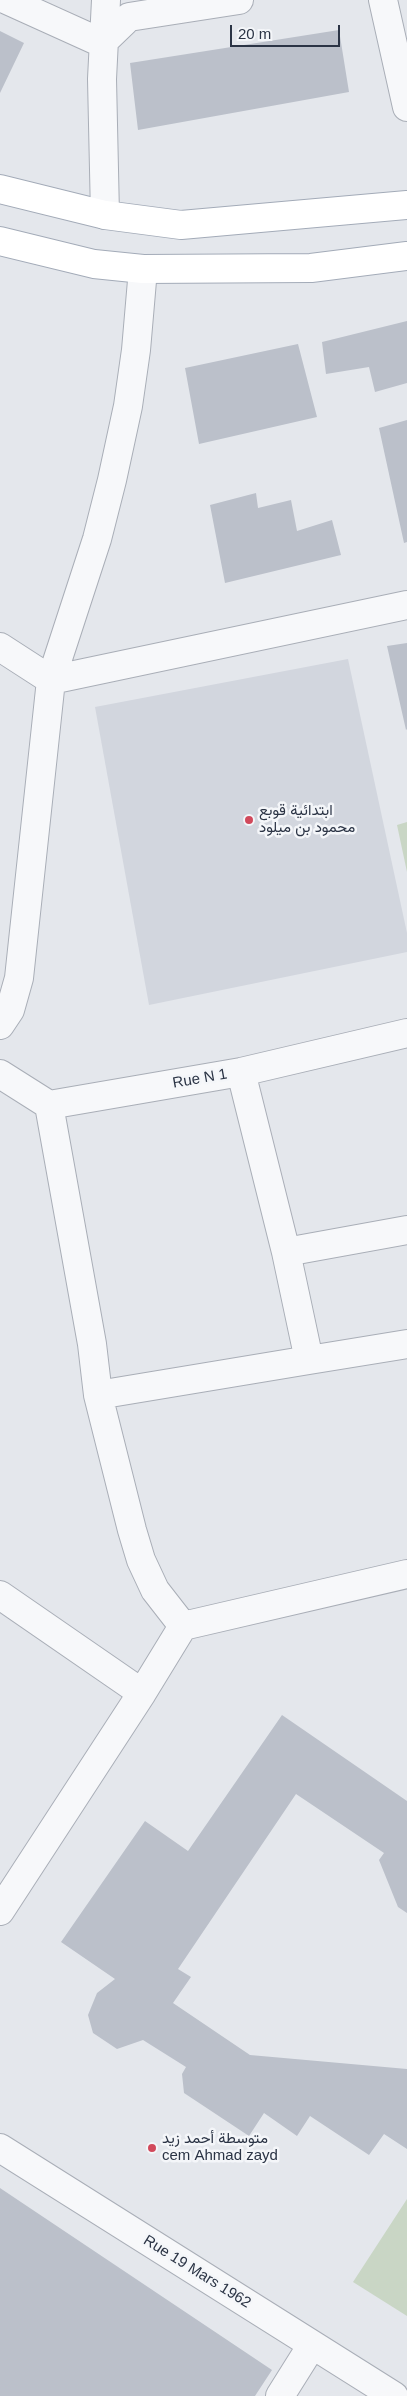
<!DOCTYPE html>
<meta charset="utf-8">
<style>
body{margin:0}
#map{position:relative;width:407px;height:2396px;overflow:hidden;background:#e4e7ec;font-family:Helvetica,sans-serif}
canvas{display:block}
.scale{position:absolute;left:230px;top:25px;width:110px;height:22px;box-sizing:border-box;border:2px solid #2b3445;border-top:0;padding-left:6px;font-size:15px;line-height:18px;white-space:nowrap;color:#2b3445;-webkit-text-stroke:4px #f4f6f9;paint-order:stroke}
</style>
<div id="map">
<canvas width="407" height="2396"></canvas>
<div class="scale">20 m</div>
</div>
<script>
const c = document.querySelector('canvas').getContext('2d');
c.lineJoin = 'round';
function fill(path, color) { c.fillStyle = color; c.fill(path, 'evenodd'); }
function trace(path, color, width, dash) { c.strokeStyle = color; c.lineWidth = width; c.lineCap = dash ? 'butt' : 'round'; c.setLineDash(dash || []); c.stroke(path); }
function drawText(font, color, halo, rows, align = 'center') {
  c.font = font + ' Helvetica,Vazirmatn,sans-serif'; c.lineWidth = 5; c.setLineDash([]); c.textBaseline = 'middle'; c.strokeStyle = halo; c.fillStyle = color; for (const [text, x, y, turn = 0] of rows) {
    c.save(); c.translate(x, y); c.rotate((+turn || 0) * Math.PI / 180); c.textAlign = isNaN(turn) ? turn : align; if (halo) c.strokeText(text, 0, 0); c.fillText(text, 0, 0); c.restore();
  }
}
const built = new Path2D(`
 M348,659l59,274v19l-258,53 -54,-298z`);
const green = new Path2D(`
 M407,822v50l-10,-47z
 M407,2199v117l-54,-34z`);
const building = new Path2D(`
 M339,30l10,62 -211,38 -8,-67z
 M0,31l24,12 -24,50z
 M407,321v62l-32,9 -6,-25 -43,7 -4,-32z
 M298,344l19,73 -118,27 -14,-76z
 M407,420v122l-3,1 -25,-115z
 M256,493l2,15 33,-8 6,31 35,-11 9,35 -116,28 -15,-78z
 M407,643v86l-1,1 -19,-84z
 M282,1715l125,86v112l-9,-6 -19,-47 5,-7 -88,-59 -118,175 13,8 -18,26 77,52 157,14v80l-23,-15 -15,21 -59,-39 -13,20 -33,-23 -15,23 -65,-43 -2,-19 4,-7 -43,-27 -26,9 -24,-16 -5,-18 9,-22 18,-14 -54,-37 84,-121 43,30z
 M0,2188l272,182 -17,26h-255z`);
const minor = new Path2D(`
 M7,0l95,43 27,-26 110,-17
 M383,0l24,107
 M105,215l-3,-136 4,-79
 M0,647l51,33 356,-75
 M0,1025l10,-15 9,-32 32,-298 46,-141 15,-59 16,-74 8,-56 7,-81
 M241,1072l45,180 121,-22
 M0,1074l49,31 192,-33 166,-39
 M49,1105l43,239 6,51 34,135 9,30 14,30 28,36
 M309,1360l98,-16
 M98,1395l211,-35 -23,-108
 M0,1595l142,98
 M0,1911l142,-218 41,-67 224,-52
 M0,2148l394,248
 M280,2396l32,-51`);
const major = new Path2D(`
 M0,189l105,26 76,10 226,-20
 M0,241l94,23 49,5 168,-1 96,-12`);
const markers = [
 [249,820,5,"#d1495b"],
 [152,2148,5,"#d1495b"]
];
const poiNames = [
 ["ابتدائية قوبع",259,811],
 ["محمود بن ميلود",259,828],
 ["متوسطة أحمد زيد",162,2139],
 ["cem Ahmad zayd",162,2156]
];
const streetNames = [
 ["Rue N 1",200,1079,-10],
 ["Rue 19 Mars 1962",197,2272,32]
];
fill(built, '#d2d6de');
fill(green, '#c9d6c5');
fill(building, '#bbc0ca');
trace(minor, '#a9aeb7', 30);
trace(major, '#a3abb8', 30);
trace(minor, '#f7f8fa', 28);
trace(major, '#fff', 28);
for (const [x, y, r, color] of markers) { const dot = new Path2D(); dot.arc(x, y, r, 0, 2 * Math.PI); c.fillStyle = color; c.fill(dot); trace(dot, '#f4f6f9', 2); }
drawText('15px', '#2b3445', '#f4f6f9', poiNames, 'left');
drawText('15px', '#2b3445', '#f4f6f9', streetNames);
</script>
